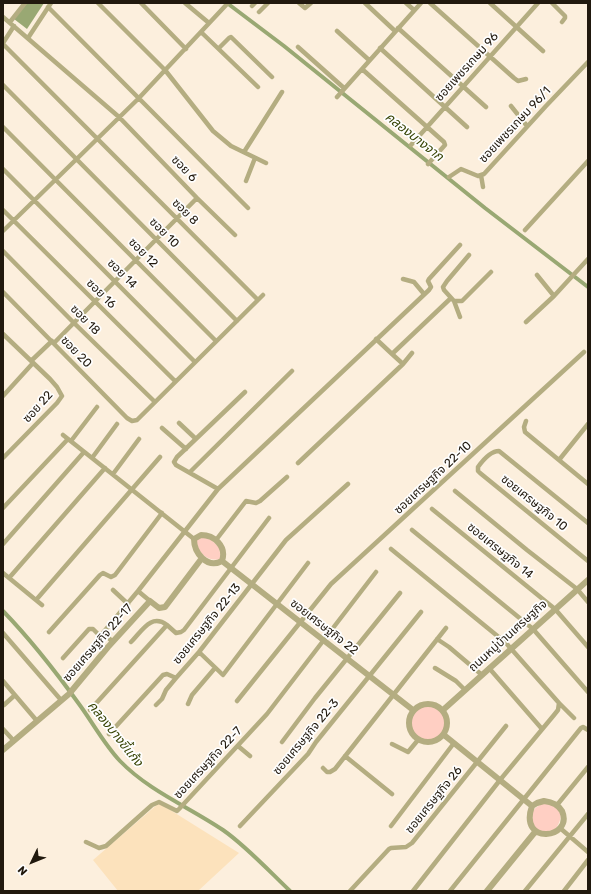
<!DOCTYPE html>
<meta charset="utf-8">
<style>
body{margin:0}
#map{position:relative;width:591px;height:894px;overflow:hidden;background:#fcefdd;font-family:Rubik,sans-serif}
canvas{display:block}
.frame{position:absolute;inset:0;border:4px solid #21190e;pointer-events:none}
.north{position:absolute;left:12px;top:842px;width:40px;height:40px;-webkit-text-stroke:3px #fefefe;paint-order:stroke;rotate:227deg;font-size:11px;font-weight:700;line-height:16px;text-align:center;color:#21190e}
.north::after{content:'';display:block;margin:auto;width:14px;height:18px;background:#21190e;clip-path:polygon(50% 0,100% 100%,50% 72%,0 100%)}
</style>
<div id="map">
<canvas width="591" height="894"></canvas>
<div class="frame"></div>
<div class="north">N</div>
</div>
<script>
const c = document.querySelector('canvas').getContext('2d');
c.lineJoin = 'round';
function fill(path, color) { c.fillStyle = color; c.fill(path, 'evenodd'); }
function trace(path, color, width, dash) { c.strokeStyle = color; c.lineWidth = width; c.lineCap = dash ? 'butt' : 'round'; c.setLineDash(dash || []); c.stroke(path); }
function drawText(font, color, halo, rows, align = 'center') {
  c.font = font + ' Rubik,"Noto Sans Thai",sans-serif'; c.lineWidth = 3.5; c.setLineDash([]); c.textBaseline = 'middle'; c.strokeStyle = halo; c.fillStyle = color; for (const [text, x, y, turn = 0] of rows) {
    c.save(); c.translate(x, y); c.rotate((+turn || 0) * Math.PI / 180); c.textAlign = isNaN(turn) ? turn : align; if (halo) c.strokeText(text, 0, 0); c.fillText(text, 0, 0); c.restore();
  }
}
const built = new Path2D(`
 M159,803l80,50 -41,38h-80l-25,-31z`);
const green = new Path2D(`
 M202,537l7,1 10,9 2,12c-14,3 -24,-6 -25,-20z
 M409 723a18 18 0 1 1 36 0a18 18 0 1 1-36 0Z
 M544,803c18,4 21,12 11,27l-14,2 -8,-6c-1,-14 -3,-16 11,-23z`);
const water = new Path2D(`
 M27,3h17l-17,26 -13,-10z`);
const canal = new Path2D(`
 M227,3l57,43 201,162 103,79
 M3,611c28,29 53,61 76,93 14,19 25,40 41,57 29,30 69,46 103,69 23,16 46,41 67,61`);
const minor = new Path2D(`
 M98,3l67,67 48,61 18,15 35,17
 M141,3l45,46
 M185,3l24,20
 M299,3l6,5 6,-5
 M365,3l30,28
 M406,3l8,7
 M430,3l84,75 4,3 8,-2
 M490,3l53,48
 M552,3l13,13v2l-3,4
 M252,6l3,-3
 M48,7l200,201
 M259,12l9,-9
 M3,17l116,100 78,81 38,37
 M10,22l15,-19
 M398,28l88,79
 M337,31l32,29
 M201,32l57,55
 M28,38l23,-35
 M3,43l11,-17
 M3,44l255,256
 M298,47l46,41
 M219,48l10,-10 2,-1 41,40
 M380,48l87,79
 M362,69l82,73 1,3 -17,19
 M3,85l234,236
 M337,97l84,-94
 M511,106l16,20
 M3,127l213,214
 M411,145l127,-142
 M244,152l38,-60
 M3,169l192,193
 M481,175l2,12
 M449,177l12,-8 17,7 6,-2 62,-68 42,-44
 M246,181l9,-23
 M3,210l172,171
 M525,230l63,-69
 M3,231l135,-132 90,-96
 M3,251l70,71 82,80
 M469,255l-22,26 -4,6 1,3 10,11h8l29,-29
 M537,275l17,21
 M403,279l11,3 10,12
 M3,292l124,126 5,3 5,-1 126,-125
 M454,301l6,16
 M526,322l28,-26 34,-37
 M3,334l47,45 7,8 5,9 -5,7 -54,55
 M376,339l16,15 59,-56
 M54,343l143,-145
 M31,361l21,-20
 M403,364l9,-11
 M3,396l30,-33
 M526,421l-2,6 1,5 63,52
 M179,423l17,16
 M162,428l24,21
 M63,435l131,104
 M71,441l26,-34
 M92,458l25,-34
 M559,460l29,-36
 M298,463l105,-99 -11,-10
 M190,472l102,-101
 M113,474l26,-35
 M218,489l-42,-24 -2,-3 3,-5 68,-65
 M455,491l72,59 50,39 11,13
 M3,508l65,-69
 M432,509l123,100 33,38
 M588,523l-89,-72c-9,0 -16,9 -21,16v4l2,2 108,88
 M412,530l121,99 55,63
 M216,540l30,-39 10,2 4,-2 27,-24
 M3,544l81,-92
 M391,549l115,94 53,60 15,15
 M3,573l39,32
 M9,578l96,-110
 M113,590l15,14
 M138,591l12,10
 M36,600l124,-143
 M49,632l51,-57 3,-2 8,4 4,-2 47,-62
 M3,633l58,67
 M103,633l10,9
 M437,639l12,8 33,28
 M131,642c11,-11 20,-29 36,-17
 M199,652l24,23 85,-112
 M63,658l26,-29h4l6,6 3,-1 36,-43 80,-102 211,-199 2,-3 -3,-6 1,-2 31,-34
 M435,668l21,13 9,9
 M489,668l53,61
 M3,681l34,40
 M237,701l94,-117 253,-232
 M188,704l4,-9 23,-27
 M4,705l11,-10
 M156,705l6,-6 4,-9 10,-12
 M90,710l77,-85 9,8 5,-1 3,-2 85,-112
 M3,729l11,12
 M109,734l54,-59 4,-1 9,4 23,-26 87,-112 62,-56
 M282,742l33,-44 85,-105
 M392,744l16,8 10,-12
 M238,746l12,10
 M345,756l47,38
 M323,768l4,4h3l5,-3 111,-141
 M557,805l31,-38
 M240,826l68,-72 8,-12 105,-130
 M391,826l63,-83
 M560,828l28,24
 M86,842l13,6 7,-2 46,-41 7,-3 18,9 2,-2 88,-95 109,-142
 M350,891l39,-42 2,-1 15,-1 6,-4 94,-117
 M413,891l87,-111 54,-65 4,-5 1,-7
 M450,891l131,-163 2,-1 5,3
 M525,891l63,-77
 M564,891l24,-31`);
const tertiary = new Path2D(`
 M201,535c13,0 26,11 21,26 -15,8 -28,-8 -28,-22z
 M222,561l191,149
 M409 723a19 19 0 1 1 38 0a19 19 0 1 1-38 0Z
 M443,710l145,-130
 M444,735l88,71
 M3,750l66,-56 39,-47 42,-46 9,7 6,-1 37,-49
 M544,801c8,1 14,3 18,10 12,28 -44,35 -30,-5l5,-3z
 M487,891l48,-59`);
const streetNames = [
 ["ซอยเพชรเกษม 96",467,67,-48],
 ["ซอยเพชรเกษม 96/1",515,125,-47],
 ["ซอย 6",184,169,46],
 ["ซอย 8",185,212,45],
 ["ซอย 10",164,233,45],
 ["ซอย 12",143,253,45],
 ["ซอย 14",122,274,45],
 ["ซอย 16",101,294,45],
 ["ซอย 18",85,320,45],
 ["ซอย 20",76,352,46],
 ["ซอย 22",38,407,-48],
 ["ซอยเศรษฐกิจ 22-10",433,478,-43],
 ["ซอยเศรษฐกิจ 10",534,503,39],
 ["ซอยเศรษฐกิจ 14",500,551,39],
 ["ซอยเศรษฐกิจ 22-13",207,624,-51],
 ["ซอยเศรษฐกิจ 22",324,627,38],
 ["ถนนหมู่บ้านเศรษฐกิจ",508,636,-42],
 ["ซอยเศรษฐกิจ 22-17",98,643,-49],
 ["ซอยเศรษฐกิจ 22-3",306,737,-50],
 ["ซอยเศรษฐกิจ 22-7",208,763,-47],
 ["ซอยเศรษฐกิจ 26",434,800,-51]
];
const waterNames = [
 ["คลองบางจาก",414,137,38],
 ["คลองบางขี้แก้ง",115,734,51]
];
fill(built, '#fce2bc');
fill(green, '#ffcfc3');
fill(water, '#99a873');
trace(canal, '#99a873', 4);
trace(minor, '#b4ad81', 4.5);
trace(tertiary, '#b4ad81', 6);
drawText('12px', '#21190e', '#fefefe', streetNames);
drawText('italic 13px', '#354202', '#fefefe', waterNames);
</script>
